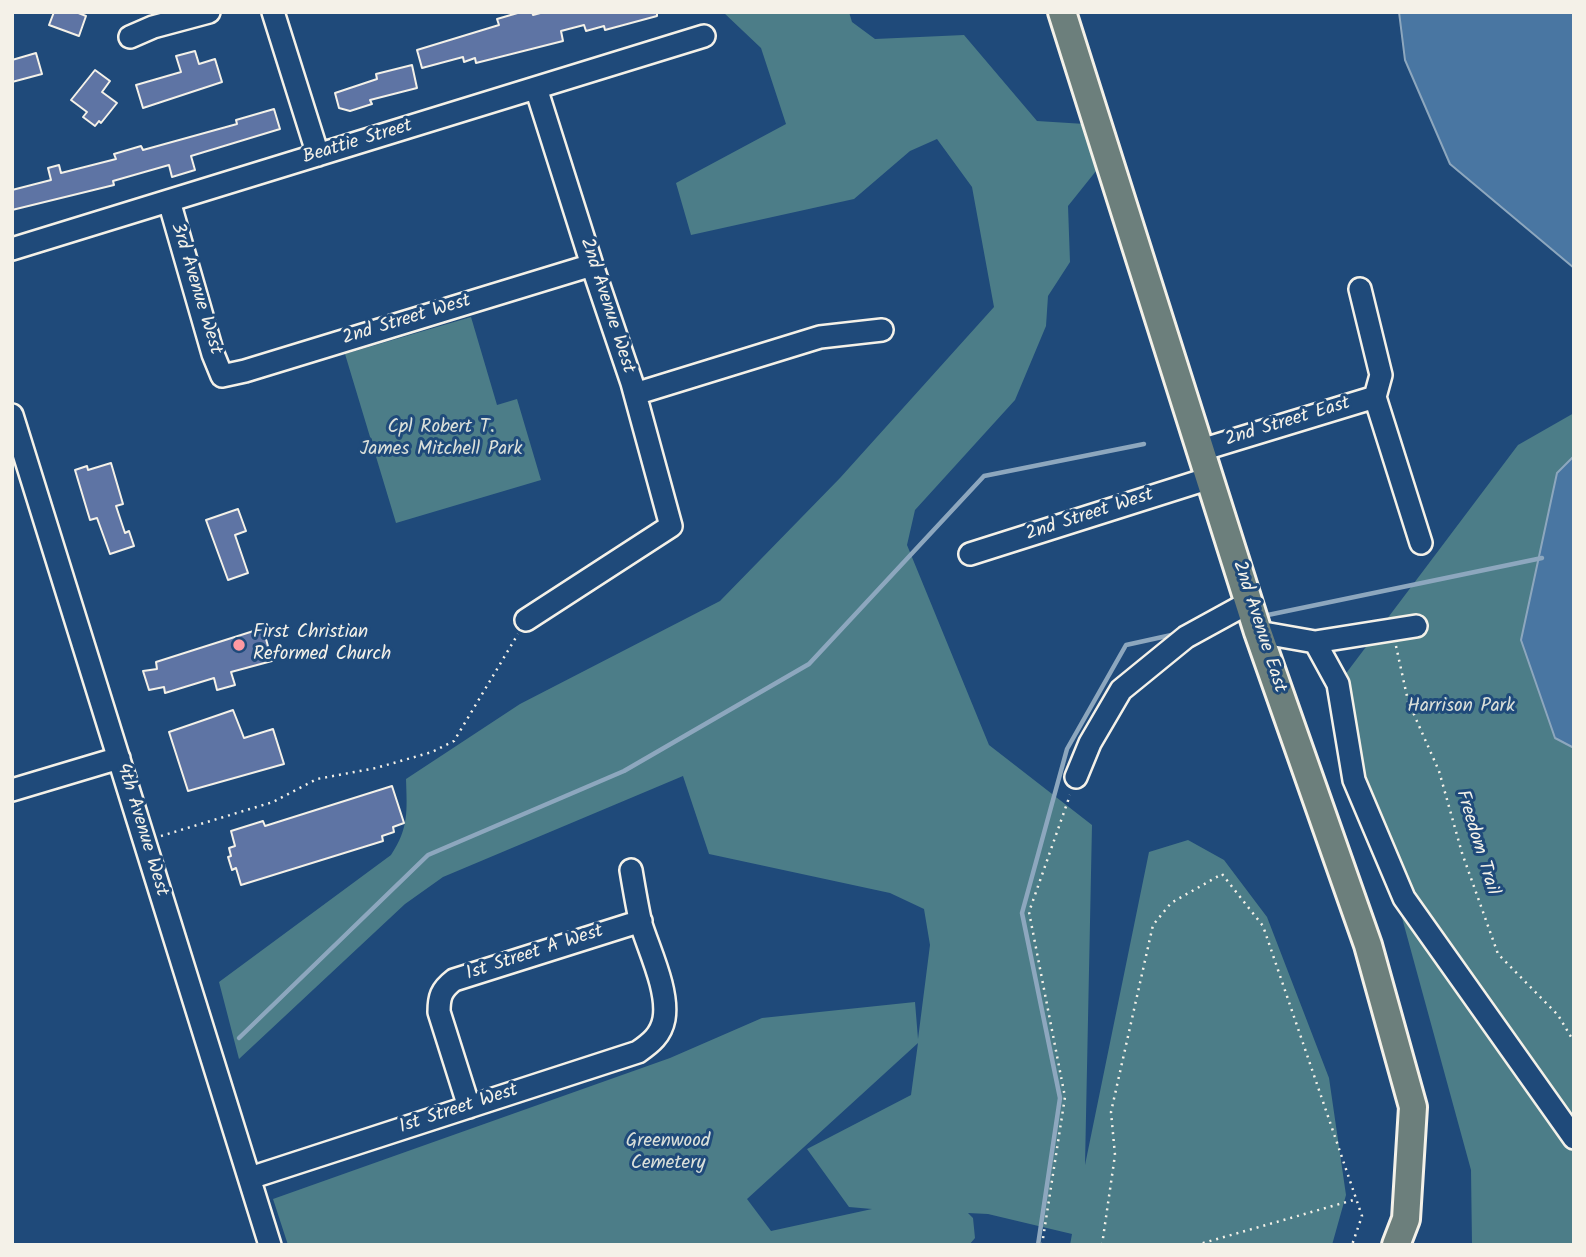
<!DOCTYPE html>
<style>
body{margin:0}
#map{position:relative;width:1586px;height:1257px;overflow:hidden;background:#1f4a7a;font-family:Kalam,sans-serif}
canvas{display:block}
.frame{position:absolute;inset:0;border:14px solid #f4f1e8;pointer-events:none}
</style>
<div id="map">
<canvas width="1586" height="1257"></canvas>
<div class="frame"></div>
</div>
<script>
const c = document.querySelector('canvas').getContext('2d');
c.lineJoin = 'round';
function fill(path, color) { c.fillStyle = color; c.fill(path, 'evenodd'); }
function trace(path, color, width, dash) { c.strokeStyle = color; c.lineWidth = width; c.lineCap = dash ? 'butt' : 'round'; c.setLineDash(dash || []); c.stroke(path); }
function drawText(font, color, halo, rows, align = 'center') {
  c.font = font + ' Kalam,sans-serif'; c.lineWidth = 6; c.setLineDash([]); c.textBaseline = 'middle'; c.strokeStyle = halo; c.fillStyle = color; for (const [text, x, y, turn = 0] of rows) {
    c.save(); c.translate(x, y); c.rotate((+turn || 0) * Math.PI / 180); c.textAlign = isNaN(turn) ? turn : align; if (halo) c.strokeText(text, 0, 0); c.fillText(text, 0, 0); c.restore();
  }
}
const green = new Path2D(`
 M723,12h126l3,10 23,17 89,-4 73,86 48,3 11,47 -28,35 2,56 -22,34 -2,30 -31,74 -100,110 -8,35 82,200 103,80 -7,340 64,-313 39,-12 36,20 43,57 62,161 17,117 -14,50h-262l2,-11 -84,-20 -20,-1 5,5 2,20 -6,7h-681l-15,-46 397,-141 92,-40 153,-16 3,37 12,-94 -6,-36 -34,-16 -181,-39 -26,-78 -240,101 -38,27 -166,155 -20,-77 172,-127c18,-27 16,-44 15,-76l114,-75 200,-103 120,-123 154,-171 -22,-120 -35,-48 -27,12 -56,48 -163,36 -15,-52 110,-59 -25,-76zM918,1043l-7,52 -104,54 42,58 23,2 -101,22 -24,-32z
 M471,317l26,88 20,-6 24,81 -145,43 -51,-169z
 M1574,413v832h-102l-1,-75 -133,-486 180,-239z`);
const water = new Path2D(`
 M1399,12h175v256l-124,-104 -45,-104z
 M1574,456v292l-19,-10 -34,-98 36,-167z`);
const stream = new Path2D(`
 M1263,616l279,-58
 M239,1038l189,-183 196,-84 185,-107 175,-188 160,-32
 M1038,1245l22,-147 -38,-185 45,-164 59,-104 50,-11`);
const building = new Path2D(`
 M54,12h22l10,4 -7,20 -30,-11z
 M521,12h11l1,3 11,-3h113v4l-52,14 -1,-4 -18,5 -2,-6 -23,6 2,10 -87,22 -1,-5 -11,4 -1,-5 -41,11 -5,-18 82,-25 -2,-6z
 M195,51l4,13 16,-5 7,23 -79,26 -7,-23 45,-13 -5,-16z
 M36,53l6,21 -30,8v-22z
 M412,65l5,23 -47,12 2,4 -22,7 -11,-3 -4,-15 42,-14 -1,-5z
 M95,70l15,11 -8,11 15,11 -16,20 -2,-2 -4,5 -12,-9 4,-5 -16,-12z
 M274,109l6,20 -89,27 4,14 -23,7 -3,-12 -56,16 1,4 -102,25v-20l39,-10 -3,-12 11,-3 2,8 55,-14 -2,-5 27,-8 2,4 94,-26 -1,-4z
 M111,463l12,41 -7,2 9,27 4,-2 5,15 -24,8 -13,-36 -7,2 -15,-50 12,-4 1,4z
 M238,509l8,22 -11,4 13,38 -20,7 -22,-60z
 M263,628l9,33 -41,11 4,13 -18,5 -3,-12 -49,15 -1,-6 -15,3 -6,-19 14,-2 -1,-7z
 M233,710l11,28 29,-9 11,35 -96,27 -19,-59z
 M392,786l12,37 -11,4 1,5 -12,4 1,5 -142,44 -5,-17 -4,2 -4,-13 3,-1 -2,-8 6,-2 -4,-15 32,-10 2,5z`);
const path = new Path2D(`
 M1396,646l12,55 31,70 23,82 36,101 60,61 16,27
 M161,836l112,-34 44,-23 59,-11 56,-16 22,-11 64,-107
 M1042,1245l23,-148 -36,-185 41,-117
 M1102,1245l13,-90 -4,-43 42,-187 18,-22 51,-29 41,52 99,290 -10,29
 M1196,1245l161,-46`);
const minor = new Path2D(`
 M273,12l45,143
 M130,37l23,-10 56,-15
 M169,201l44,153 9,22 23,-5 347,-106
 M12,249l692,-213
 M1360,289l21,86 -6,22 46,146
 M635,394l185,-57 62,-7
 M12,415l258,830
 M1201,450l174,-53
 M970,554l240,-76
 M526,620l145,-94 -39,-143 -40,-118 -56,-177
 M1258,632l57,10 101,-16
 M1315,642l23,42 16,96 50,118 170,240
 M1076,777l14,-34 31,-53 65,-53 62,-34
 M12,790l107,-32
 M469,1107l-30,-95c0,-15 2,-22 15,-32l187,-59
 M250,1178l388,-126c13,-9 23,-17 26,-33 5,-28 -15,-69 -23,-95 -4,-18 -7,-36 -10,-54`);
const major = new Path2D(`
 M1062,12l196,620 110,313 45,162 -7,112 -10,26`);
const markers = [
 [239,645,7,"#ff9aa2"]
];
const streetNames = [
 ["Beattie Street",358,143,-17],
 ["3rd Avenue West",195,289,73],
 ["2nd Avenue West",606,306,72],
 ["2nd Street West",407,321,-17],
 ["2nd Street East",1288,423,-17],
 ["2nd Street West",1090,516,-18],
 ["2nd Avenue East",1258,627,72],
 ["4th Avenue West",141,830,73],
 ["Freedom Trail",1476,843,73],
 ["1st Street A West",535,954,-18],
 ["1st Street West",459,1110,-18]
];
const parkNames = [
 ["Cpl Robert T.",441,429],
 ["James Mitchell Park",441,451],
 ["Harrison Park",1461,708],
 ["Greenwood",668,1143],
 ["Cemetery",668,1165]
];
const poiNames = [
 ["First Christian",253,634],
 ["Reformed Church",253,656]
];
fill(green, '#4c7d88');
fill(water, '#4976a2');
trace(water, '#8da7be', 2);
trace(stream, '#8da7be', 4.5);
fill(building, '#5e74a4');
trace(building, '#f4f1e8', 2);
trace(minor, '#f4f1e8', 26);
trace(major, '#f4f1e8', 32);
trace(path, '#f4f1e8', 2.5, [2, 5]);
trace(minor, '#1f4a7a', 21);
trace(major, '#6c7f7c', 26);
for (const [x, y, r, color] of markers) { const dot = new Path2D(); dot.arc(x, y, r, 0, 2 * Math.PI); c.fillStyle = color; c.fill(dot); trace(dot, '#1f4a7a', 2.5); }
drawText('19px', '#f4f1e8', '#1f4a7a', streetNames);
drawText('19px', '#dbe0da', '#1f4a7a', parkNames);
drawText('19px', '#f4f1e8', '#1f4a7a', poiNames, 'left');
</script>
